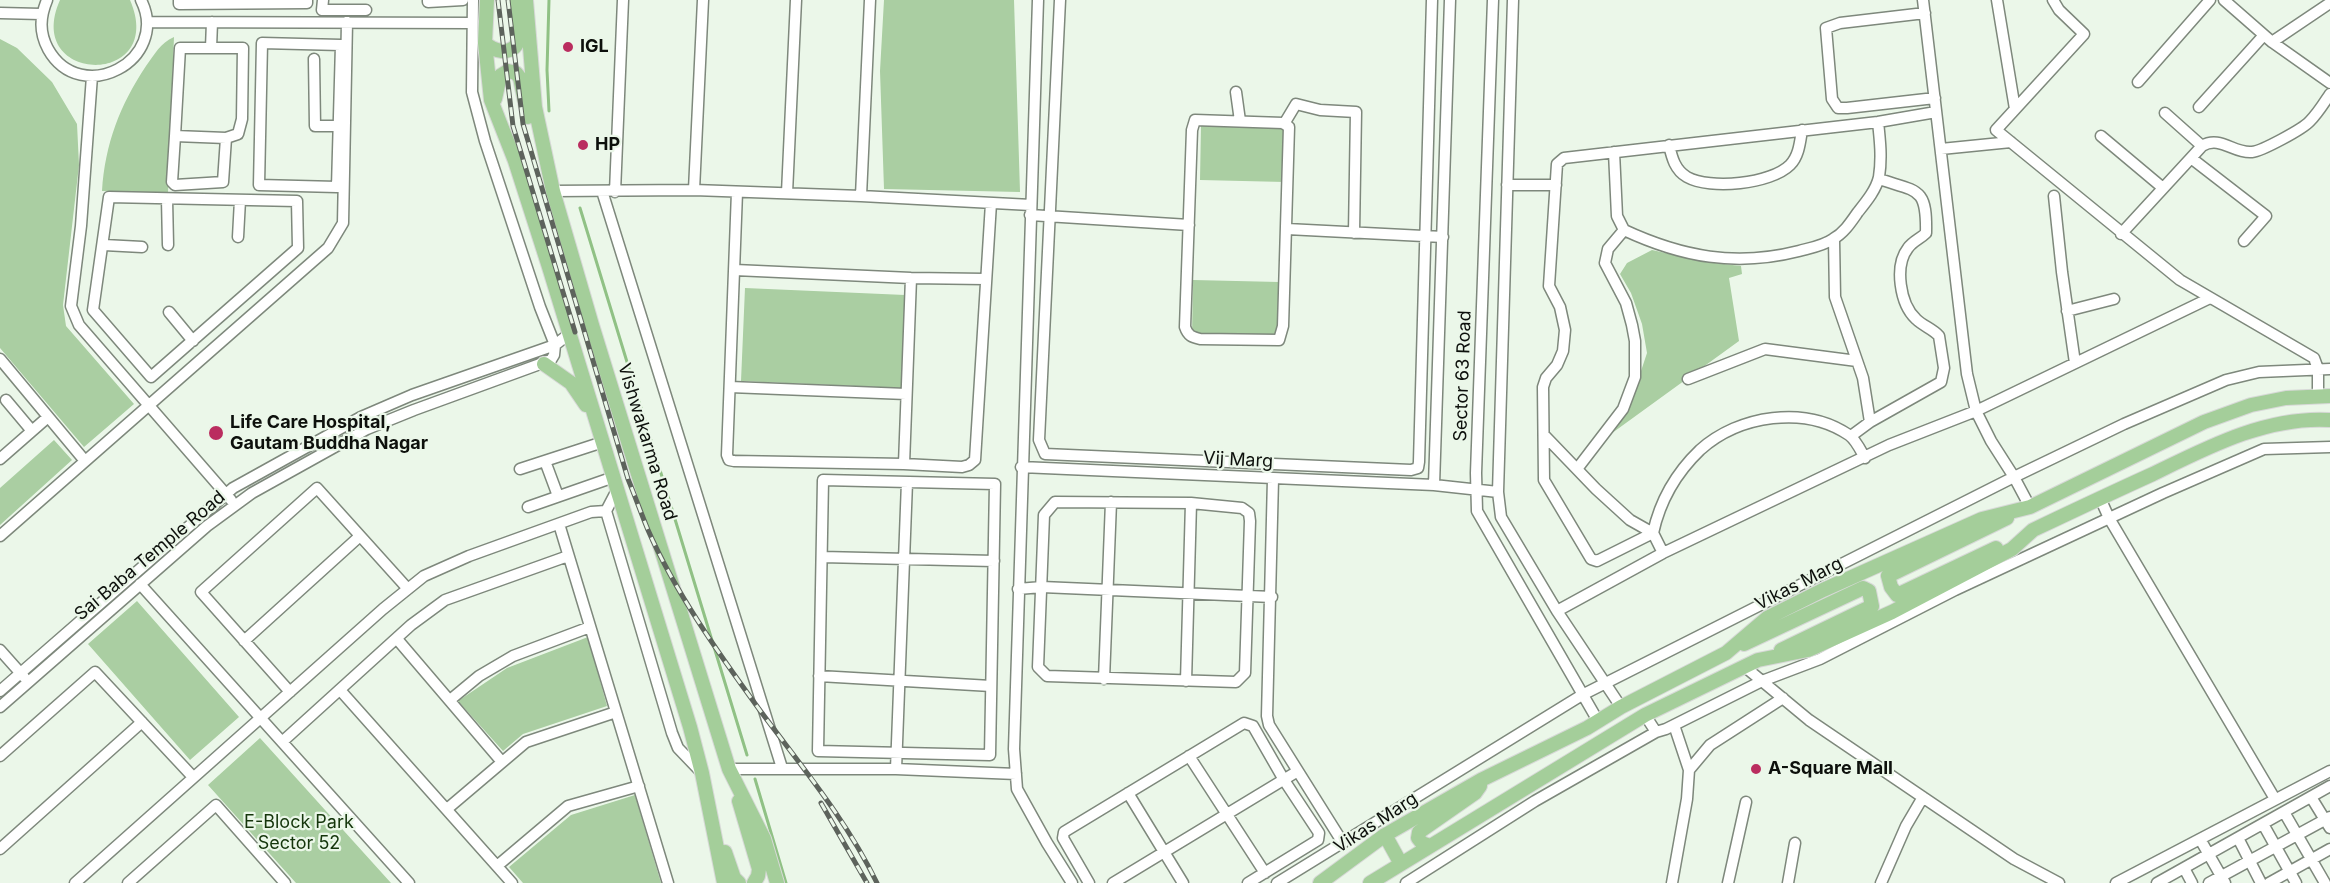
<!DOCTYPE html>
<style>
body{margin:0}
canvas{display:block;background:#ebf7e9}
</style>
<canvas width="2330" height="883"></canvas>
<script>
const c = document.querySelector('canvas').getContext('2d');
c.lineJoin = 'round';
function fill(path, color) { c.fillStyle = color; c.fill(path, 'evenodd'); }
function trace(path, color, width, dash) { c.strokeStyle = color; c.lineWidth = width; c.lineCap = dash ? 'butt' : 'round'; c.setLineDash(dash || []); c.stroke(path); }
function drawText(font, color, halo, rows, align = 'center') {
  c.font = font + ' Inter,sans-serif'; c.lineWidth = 4.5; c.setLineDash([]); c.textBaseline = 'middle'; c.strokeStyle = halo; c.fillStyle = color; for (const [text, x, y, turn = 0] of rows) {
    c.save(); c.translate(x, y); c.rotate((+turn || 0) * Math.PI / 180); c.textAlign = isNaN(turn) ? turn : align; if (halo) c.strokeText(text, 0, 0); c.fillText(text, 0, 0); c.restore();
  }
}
const green = new Path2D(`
 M60,0h70c38,88 -108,85 -70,0z
 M884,0h130l6,192 -136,-3 -4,-118z
 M174,37l-6,156 -66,-2c3,-47 18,-86 44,-125 9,-12 14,-23 28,-29z
 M0,39l17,9 35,34 25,42 2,41 -16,140 3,21 68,78 -50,43 -84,-99z
 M1201,125l85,2 -1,55 -85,-2z
 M1652,250l54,12 35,4 1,8 -13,4 10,63 -131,95 22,-32 17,-51 -5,-29 -11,-31 -11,-19 7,-11z
 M1193,280l86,2 -2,55 -85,-2z
 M745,288l160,7 -4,93 -160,-7z
 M54,440l18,20 -72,65v-37z
 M137,601l102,116 -49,43 -102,-116z
 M588,637l19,69 -84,28 -20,17 -45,-50 49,-33z
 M260,738l131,145h-95l-88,-98z
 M635,795l26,88h-138l-14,-16 62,-52z`);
const stream = new Path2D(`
 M549,0l-2,70 2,41
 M580,208l167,547
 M755,779l31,104`);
const minor = new Path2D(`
 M47,0c-7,17 -8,32 1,49 33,59 123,11 93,-49
 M179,0v4l128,-1v-3
 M323,0l-1,10h44
 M428,0v2l35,-2
 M1038,0l-24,749 3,40 30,54 25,40
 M1060,0l-21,440 6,14 366,16 7,-2 1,-6 13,-462
 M1493,0l-17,473 1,38 121,210
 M1513,0l-15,492 3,25 56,94 64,96
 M1923,0l44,374 9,37 15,30 23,36 16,30
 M1997,0l18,109
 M2053,0l6,10 25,24 -88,96 184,150 134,78 4,11v28
 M2224,0l48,42 58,41
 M0,13l41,1
 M1925,13l-85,10 -14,5 6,71 6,9h9l88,-10
 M147,22l325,1
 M2272,42l58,-39
 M262,43l79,2 -4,142 -78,-2z
 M180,48h63l-1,71 -4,15 -12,4 -51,-2z
 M211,48l1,-26
 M314,59l1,67h24
 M92,76l-11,150 -10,80 8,19 152,175
 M2138,82l72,-82
 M1236,92l4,29
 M2199,107l65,-72
 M2165,113l37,33
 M1195,120l88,3 6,4 -6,199 -4,14 -79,-1c-8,-2 -12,-3 -15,-12l7,-197z
 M1284,124l12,-20 24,6 36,2 -2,121
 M175,136l-3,46 3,3 48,-3 3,-44
 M2101,136l62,52
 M1669,145c3,13 6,25 18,32 23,13 84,7 103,-12 9,-9 10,-23 12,-35
 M1941,149l70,-7
 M1614,152l3,64 7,14c58,27 112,37 175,21 11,-3 24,-5 34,-12 11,-6 18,-17 25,-27 8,-10 18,-22 21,-35 3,-19 1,-37 -1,-55
 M2191,158l75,58 -22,25
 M1507,185h49
 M694,190l9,-190
 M553,191l141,-1 167,6 170,9
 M602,191l180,577
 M615,192l8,-192
 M737,192l-10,263 2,5 5,1 170,3 58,3 7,-2 6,-5 16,-257
 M787,193l9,-193
 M861,196l9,-196
 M2054,196l8,76 13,91
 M109,197l188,4 1,47 -147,129 -58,-67z
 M167,199l1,46
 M1030,215l159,10
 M1287,229l156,8
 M2121,234l81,-88c18,-11 32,8 50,6 10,-1 51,-23 58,-31 8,-8 14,-18 20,-27
 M238,237l2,-37
 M1834,239l1,58 28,81 7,44
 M104,245l38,2
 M735,270l176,8 74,1
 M2067,311l47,-12
 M169,312l24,29
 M0,359l85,102
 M1688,379l77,-30 92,12
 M730,387l176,7
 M6,400l26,31
 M1544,435l52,54 34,31 23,13 10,20
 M1851,436l19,-14 71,-40 3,-14 -5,-32c-6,-7 -16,-10 -23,-17 -16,-15 -22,-53 -8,-71 5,-7 12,-9 18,-15 1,-46 -8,-41 -47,-54
 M0,459l48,-42
 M545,461l13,35
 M904,464l7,-186
 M1021,467l413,18 64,7
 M520,469l83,-27
 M1577,469l46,-60 12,-32v-36l-3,-16 -6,-22 -21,-40 3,-14 16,-19
 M1273,479l-6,237 2,9 74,118
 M823,480l172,4 -5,271 -172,-4z
 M1434,485l16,-485
 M617,490l-11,21 66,222 6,15 24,25
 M2100,498l9,20 166,281
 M1055,502l136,1 51,5 7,5 1,8 -5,152 -9,9 -189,-6 -9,-9 6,-152z
 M528,507l86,-30
 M559,524l109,359
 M1653,533l-56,28 -6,-2 -47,-79 -1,-93 3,-9 11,-13 6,-14 2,-21 -5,-23 -11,-21 8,-122 7,-6 314,-36 58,-10
 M1653,533c7,-32 23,-60 47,-83 39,-35 105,-45 149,-15 7,5 12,16 16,23
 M0,536l328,-288 15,-25 4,-201
 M822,557l172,4
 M140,584l269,299
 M1018,589l24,-2 230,10
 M1557,611l106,-58 226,-108 87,-34 234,-113
 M397,639l105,123
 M244,641l116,-105
 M0,650l24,27
 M1745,667l64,53 205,139 45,24
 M819,676l172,10
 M1104,679l7,-177
 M1186,681l5,-178
 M340,690l172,193
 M0,691l233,-203 128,-71 51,-22 143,-50 14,-11
 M290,692l-89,-100 116,-104 91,101
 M450,700l29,-24 34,-20 77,-29
 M0,707l207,-181 45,-33 115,-64 47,-19 137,-50 3,-5 1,-10 -15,-38 -55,-166 -13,-49 1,-92
 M1645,715l11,17 10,-3 96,-48 58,-22 135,-69 208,-97 101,-44 66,-2
 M1674,725l15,45
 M282,742l129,-117 34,-25 123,-44
 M0,756l95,-84 98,105
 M1189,756l76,117
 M729,769h167l120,5
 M896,769l11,-287
 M1128,793l55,90
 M2311,797l19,31
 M447,809l79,-67 90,-30
 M2284,812l41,71
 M2263,824l33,59
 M2238,838l23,45
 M2200,839l25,44
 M0,849l142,-127
 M497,866l71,-60 71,-20
 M2184,868l8,15
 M75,883l308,-274 41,-33 45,-20 122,-44 15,-1
 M128,883l88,-78 69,78
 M1089,883l-26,-45 1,-6 180,-109 9,3 31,54 35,53 -1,7 -70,43
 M1113,883l185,-112
 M1277,883l305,-188 432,-218 110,-53 102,-44 33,-8 71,-3
 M1406,883l129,-82 121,-69
 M1672,883l15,-84 2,-29 21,-25 73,-47
 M1728,883l18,-81
 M1788,883l7,-40
 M1881,883l25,-57 17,-29
 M2116,883l214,-112
 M2157,883l173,-97
 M2209,883l121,-66
 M2269,883l61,-34`);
const major = new Path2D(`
 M487,0l-2,43 6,57 24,61 34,106 141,460 12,46 22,110
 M526,0l9,107 18,84 39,134 137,444 35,70 13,44
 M485,43c5,5 10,7 17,8 27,1 15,-35 12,-51
 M495,99l5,-23 8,-5 8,2 4,5 8,39
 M544,364l27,19 15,22
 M1996,548l-99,47 -6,-8 -3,-11 119,-58
 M1744,644l119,-56 6,3 3,15 -91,44
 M739,801l20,68 -1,7 -4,7
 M1385,835l16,29
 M1430,846l-8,-3 -4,-5 1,-6 56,-39 5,-7
 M725,852l9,26 5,5
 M1320,883l65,-48 96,-55 106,-52 34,-21 105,-54 41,-35 56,-28 159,-71 48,-12 174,-85 47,-17 35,-7 44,-2
 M1370,883l275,-168 113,-55 50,-10 84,-38 120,-63 21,-19c40,-19 80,-38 120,-56 55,-27 114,-58 177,-54`);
const rail = new Path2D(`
 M498,0l15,126 62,206
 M508,0l15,124 105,355c7,17 13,34 20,51 27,62 71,124 111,179 42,57 87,110 118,174
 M821,803l46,80`);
const markers = [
 [568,47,6,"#ba2d5f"],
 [583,145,6,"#ba2d5f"],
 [216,433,8,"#ba2d5f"],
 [1756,769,6,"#ba2d5f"]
];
const poiNames = [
 ["IGL",580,47],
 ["HP",595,145],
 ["Life Care Hospital,",230,423],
 ["Gautam Buddha Nagar",230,444],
 ["A-Square Mall",1768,769]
];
const streetNames = [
 ["Sector 63 Road",1463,376,-88],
 ["Vishwakarma Road",647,442,73],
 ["Vij Marg",1238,460,3],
 ["Sai Baba Temple Road",150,556,-40],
 ["Vikas Marg",1799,584,-27],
 ["Vikas Marg",1376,823,-33]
];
const parkNames = [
 ["E-Block Park",299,823],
 ["Sector 52",299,844]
];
fill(green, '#aacea2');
trace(stream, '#90c185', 3);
trace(minor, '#7e887c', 13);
trace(major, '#d8d9d8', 16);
trace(minor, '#fff', 10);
trace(major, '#a4ce9a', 14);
trace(rail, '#5d635c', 5);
trace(rail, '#ebf7e9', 3, [9]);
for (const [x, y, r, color] of markers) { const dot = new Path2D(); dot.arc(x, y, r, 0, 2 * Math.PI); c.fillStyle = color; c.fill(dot); trace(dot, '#ebf7e9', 2); }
drawText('bold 18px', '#0d100c', '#ebf7e9', poiNames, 'left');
drawText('18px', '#0d100c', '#ebf7e9', streetNames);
drawText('18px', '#14350b', '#ebf7e9', parkNames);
</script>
